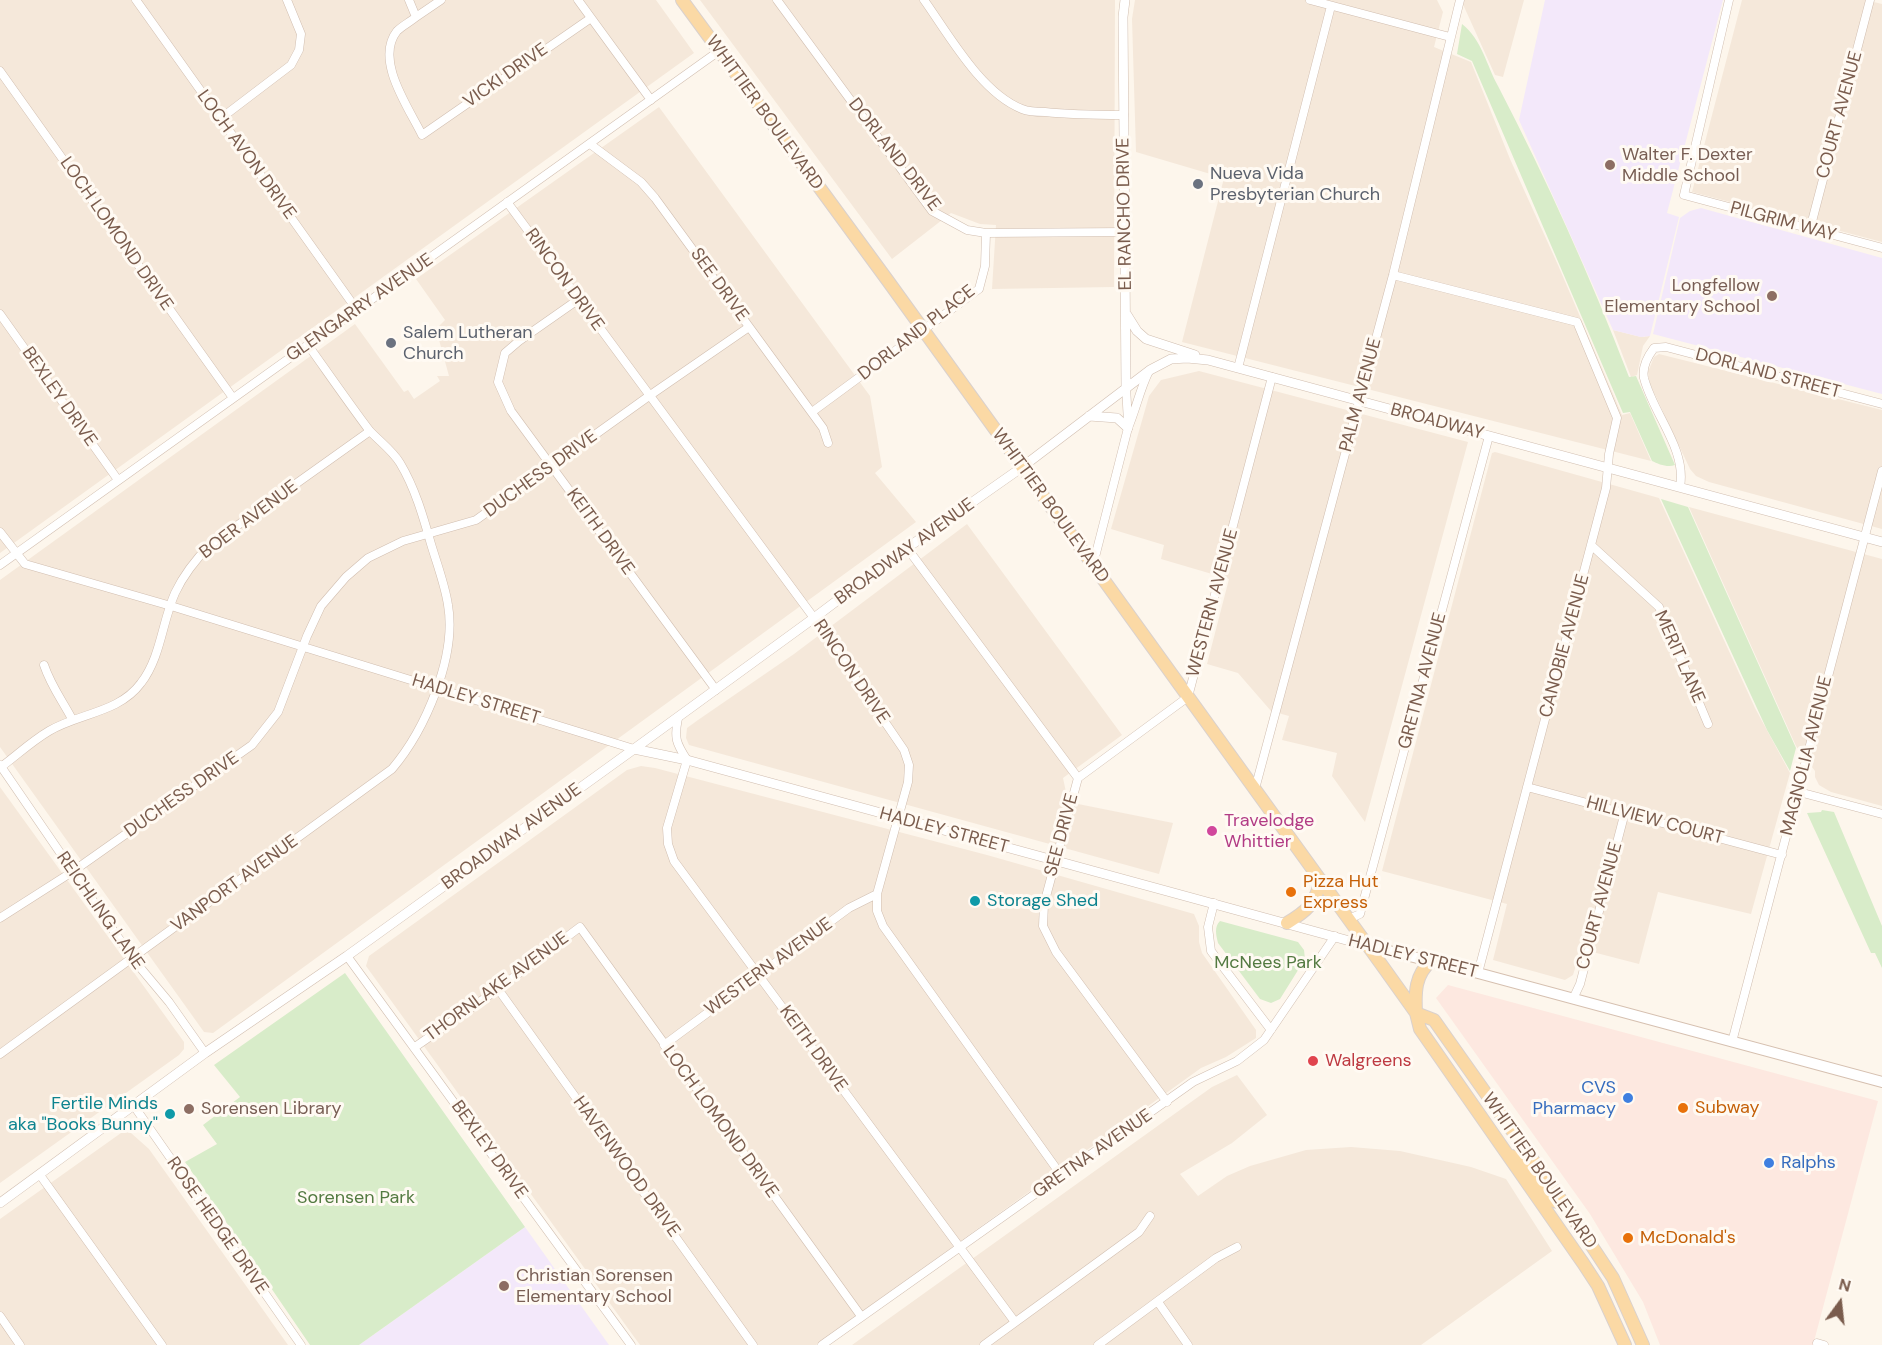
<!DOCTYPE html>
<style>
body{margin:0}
#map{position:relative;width:1882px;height:1345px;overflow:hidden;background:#fdf6ec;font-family:"DM Sans",sans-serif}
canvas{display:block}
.north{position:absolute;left:1810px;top:1273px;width:60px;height:60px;-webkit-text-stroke:4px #fffaf3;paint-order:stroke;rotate:15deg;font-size:16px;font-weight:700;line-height:24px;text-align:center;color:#7a5c4d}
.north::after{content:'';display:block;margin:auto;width:21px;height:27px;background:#7a5c4d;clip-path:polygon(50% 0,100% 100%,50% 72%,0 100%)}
</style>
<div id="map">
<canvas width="1882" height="1345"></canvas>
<div class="north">N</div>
</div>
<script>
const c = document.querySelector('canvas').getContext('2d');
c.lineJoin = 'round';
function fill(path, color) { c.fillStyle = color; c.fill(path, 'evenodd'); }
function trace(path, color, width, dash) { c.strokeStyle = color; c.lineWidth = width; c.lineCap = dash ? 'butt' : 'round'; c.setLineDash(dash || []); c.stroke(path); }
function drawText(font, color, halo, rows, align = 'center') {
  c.font = font + ' "DM Sans",sans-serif'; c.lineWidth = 6; c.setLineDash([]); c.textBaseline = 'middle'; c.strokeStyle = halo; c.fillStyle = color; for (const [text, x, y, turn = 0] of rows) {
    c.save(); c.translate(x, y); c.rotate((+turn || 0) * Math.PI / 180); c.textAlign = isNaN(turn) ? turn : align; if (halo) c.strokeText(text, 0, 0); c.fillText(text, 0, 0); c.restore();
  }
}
const residential = new Path2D(`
 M0,0h656l38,53 -694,500z
 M700,0h415l-1,287 -122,2 4,-64 -16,-1 -29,-11 -59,46z
 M1135,0h302l6,12 -9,35 37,15 39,97 48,106 64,150 8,-2 21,48 -469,-119 42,-164 -88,-26 -4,-133z
 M1461,0h63l-21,77 -8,-2z
 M1742,0h124l16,4v238l-190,-50z
 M659,107l211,289 12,71 -7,6 41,49 -703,511 -9,-1 -204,-285v-167l355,-256 49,68 4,-2 6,9 26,-18 -3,-5h12l-13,-47 9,-9 -29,-41z
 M1613,330l28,7 9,-1 -7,10 -6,29 -6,2z
 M1659,354l223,56v119l-173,-47 -13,-6 -6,-7 -40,-85 -2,-12 6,-15z
 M1199,371l269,71 -103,380 -33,-46 5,-23 -55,-13 7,-24 -18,-5 -33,-38 -31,-9 22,-85 -68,-20 3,-14 -53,-16 38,-133 12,-16z
 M1495,452l164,46 96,210 35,65 -39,141 -93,-22 -19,72 -58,-15 -8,26 -8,5 -72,-20 14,-56 -125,-33 110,-418z
 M1689,507l193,52v247l-51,-14 -12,-7 -4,-8v-6l-19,-25z
 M967,524l155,211 -59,43 3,14 -3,9 110,22 -14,51 -470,-129 -3,-7 1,-10 11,-8 96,-66z
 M641,766l14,2 332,87 207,59 5,12v16l3,11 54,77v8l-30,19 -25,11 -385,277h-176l-274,-379 3,-10 258,-186z
 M0,787l184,255v7l-5,6 -179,128z
 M1237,1075l30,40 -35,28 -52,31 18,22 29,-20 23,-10 56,-16 45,-3 49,4 71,16 35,12 46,72 -131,94h-569l360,-258z
 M126,1132l5,1 18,16 139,196h-288v-126l121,-86z`);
const commercial = new Path2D(`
 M1448,985l430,116 -65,244h-153l-17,-43 -53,-88 -154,-216z`);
const education = new Path2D(`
 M1545,0h178l-56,213 12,4 -29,119 -9,1 -28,-7 -94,-210z
 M1701,208l181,50v136l-229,-60 27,-116 10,-7z
 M525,1227l84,118h-250z`);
const green = new Path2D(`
 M1462,24c20,16 24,40 36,62 49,94 93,192 131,291l7,-1 39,89c-7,3 -17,-1 -23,-4l-22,-49 -7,1 -151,-352 -15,-7z
 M1661,499l27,8 108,241 -6,23 -23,-41z
 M1822,810l12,2 48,114v42l-7,-15h-4l-64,-140 14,-1z
 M1220,921l78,21 6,8 1,9 -25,40 -9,4 -11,-4 -42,-56c-2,-8 -4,-16 2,-22z
 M345,973l180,254 -166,118h-49l-125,-183 32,-18 -14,-19 37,-28 -26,-32z`);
const minor = new Path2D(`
 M136,0l221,310
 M409,0l7,17c-6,5 -14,9 -19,14 -23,29 12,77 25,104l169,-117
 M578,0l73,100
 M777,0l155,211 35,19 19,3 140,-1
 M924,0c25,35 57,93 98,109 7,3 16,3 23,3 27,3 53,3 79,3
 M1310,0l140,37
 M1729,0l-45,195 198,53
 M416,17l25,-17
 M0,71l233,327
 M220,119l71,-54 8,-15 2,-16 -14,-34
 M590,144l51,38 14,16 168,230 5,15
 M507,202l307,416 90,132 5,15 -1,17 -31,112v17l6,15 178,249
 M1810,229l60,-229
 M1393,275l184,47 40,96 -8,36 -3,34 -128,485
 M579,299l-60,42 -14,12 -7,29 13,29 205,279
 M0,314l118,166
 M1238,368l93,-362
 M1126,386l2,37
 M812,412l167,-123 6,-23 1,-33
 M1680,487c7,-38 -27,-73 -36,-109 -2,-10 4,-22 10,-30l12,-1 216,57
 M0,532l25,32 146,42 463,143
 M1591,545l68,62 49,117
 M907,548l171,230 -34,126 -1,22 13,26 111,150
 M0,565l719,-514
 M1093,565l35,-137c8,-19 12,-39 21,-57
 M44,665c7,21 18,35 28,54
 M678,718c-4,20 -2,25 9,42l-20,68 1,16 6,17 341,461
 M0,765l133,194 36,43 36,51
 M1,767c16,-12 31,-26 48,-36 30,-18 70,-18 92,-48 20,-26 21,-61 34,-90 9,-19 21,-34 35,-48l160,-114
 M1078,778l110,-81 84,-320
 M1527,787l255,68
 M1255,789l138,-514 67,-275
 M1799,792l83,22
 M1214,903l-6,24 3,24 60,79
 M0,918l72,-46 180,-127 26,-33 29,-76 14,-30 25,-29 22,-19 35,-17 73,-21 173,-124 100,-69
 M1349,919l11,-5 129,-478
 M347,956l284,389
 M498,989l255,356
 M1573,999l7,-15 45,-172
 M1732,1042l150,-571
 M664,1045l185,-137 28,-14
 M415,1047l83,-58 82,-62 281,389
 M0,1054l392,-285c33,-39 65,-112 56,-164 -3,-20 -11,-41 -17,-61 -8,-28 -16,-56 -31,-81 -8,-13 -21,-22 -31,-33 -21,-28 -41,-57 -61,-85
 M134,1106l167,239
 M40,1175l122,170
 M1158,1302l30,43
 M0,1316l20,29
 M1817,1343l7,2
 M822,1345l371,-263 44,-21 27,-21 71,-104
 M984,1345l155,-113 11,-16
 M1098,1345l118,-87 21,-11`);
const tertiary = new Path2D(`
 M1125,0l-2,17 3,369
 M1127,315l10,16 9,8 49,16
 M1089,416l28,2 11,10
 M634,749l53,11 681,186
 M0,1203l205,-150 142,-97 287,-207 180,-131 93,-70 114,-80 129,-98 21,-11 16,-1 21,2 674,182`);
const secondary = new Path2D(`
 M1369,946l109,27 404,109`);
const primary = new Path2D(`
 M682,0l206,281 493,683 35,49 4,16 163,234 15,23 27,59
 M1287,923c20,-12 28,-19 34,-43
 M1416,1012c-1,-20 -1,-37 15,-51
 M1416,1013l18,7 130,184 49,74 30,67
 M1512,1156c22,6 24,32 38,43 3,3 10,3 14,5`);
const markers = [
 [1610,165,6,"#8d6e63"],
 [1198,184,6,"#6b7280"],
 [1772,296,6,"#8d6e63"],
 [391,343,6,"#6b7280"],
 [1212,831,6,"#d1479c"],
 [1291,892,6,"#e8710a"],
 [975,901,6,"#0f9aa8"],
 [1313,1061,6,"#e0444e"],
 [1628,1098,6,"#3f7fe0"],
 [1683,1108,6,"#e8710a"],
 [189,1109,6,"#8d6e63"],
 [170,1114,6,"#0f9aa8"],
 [1769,1163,6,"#3f7fe0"],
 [1628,1238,6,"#e8710a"],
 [504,1286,6,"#8d6e63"]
];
const streetNames = [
 ["VICKI DRIVE",506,76,-35],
 ["WHITTIER BOULEVARD",764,113,54],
 ["COURT AVENUE",1840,115,-75],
 ["LOCH AVON DRIVE",246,155,54],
 ["DORLAND DRIVE",894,155,52],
 ["EL RANCHO DRIVE",1125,214,-91],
 ["PILGRIM WAY",1783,222,15],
 ["LOCH LOMOND DRIVE",116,234,55],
 ["RINCON DRIVE",564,280,54],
 ["SEE DRIVE",719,285,54],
 ["GLENGARRY AVENUE",360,308,-35],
 ["DORLAND PLACE",917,333,-38],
 ["DORLAND STREET",1768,374,15],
 ["PALM AVENUE",1361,395,-75],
 ["BEXLEY DRIVE",59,397,55],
 ["BROADWAY",1437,422,15],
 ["DUCHESS DRIVE",541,474,-36],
 ["WHITTIER BOULEVARD",1050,506,54],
 ["BOER AVENUE",249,520,-37],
 ["KEITH DRIVE",600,532,54],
 ["BROADWAY AVENUE",905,552,-36],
 ["WESTERN AVENUE",1213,603,-75],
 ["CANOBIE AVENUE",1565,646,-75],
 ["MERIT LANE",1679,657,66],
 ["RINCON DRIVE",851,672,56],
 ["GRETNA AVENUE",1423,681,-75],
 ["HADLEY STREET",476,700,17],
 ["MAGNOLIA AVENUE",1807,756,-76],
 ["DUCHESS DRIVE",182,795,-35],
 ["HILLVIEW COURT",1655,821,15],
 ["HADLEY STREET",944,831,15],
 ["SEE DRIVE",1062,835,-75],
 ["BROADWAY AVENUE",512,837,-36],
 ["VANPORT AVENUE",235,884,-36],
 ["COURT AVENUE",1600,906,-75],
 ["REICHLING LANE",100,911,55],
 ["HADLEY STREET",1413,957,14],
 ["WESTERN AVENUE",769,967,-36],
 ["THORNLAKE AVENUE",497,987,-36],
 ["KEITH DRIVE",813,1049,54],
 ["LOCH LOMOND DRIVE",720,1122,54],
 ["BEXLEY DRIVE",489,1150,54],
 ["GRETNA AVENUE",1093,1154,-35],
 ["HAVENWOOD DRIVE",626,1167,54],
 ["WHITTIER BOULEVARD",1539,1171,55],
 ["ROSE HEDGE DRIVE",217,1226,55]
];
const educationNames = [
 ["Walter F. Dexter",1622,155],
 ["Middle School",1622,176],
 ["Longfellow",1760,286,"right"],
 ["Elementary School",1760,307,"right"],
 ["Sorensen Library",201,1109],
 ["Christian Sorensen",516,1276],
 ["Elementary School",516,1297]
];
const worshipNames = [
 ["Nueva Vida",1210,174],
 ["Presbyterian Church",1210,195],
 ["Salem Lutheran",403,333],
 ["Church",403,354]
];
const hotelNames = [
 ["Travelodge",1224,821],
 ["Whittier",1224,842]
];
const foodNames = [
 ["Pizza Hut",1303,882],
 ["Express",1303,903],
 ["Subway",1695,1108],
 ["McDonald's",1640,1238]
];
const cultureNames = [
 ["Storage Shed",987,901],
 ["Fertile Minds",158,1104,"right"],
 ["aka \"Books Bunny\"",158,1125,"right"]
];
const parkNames = [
 ["McNees Park",1268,963],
 ["Sorensen Park",356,1198]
];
const healthNames = [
 ["Walgreens",1325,1061]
];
const shopNames = [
 ["CVS",1616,1088],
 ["Pharmacy",1616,1109],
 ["Ralphs",1781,1163,"left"]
];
fill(residential, '#f5e8da');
fill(commercial, '#fde8e0');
fill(education, '#f3e8fa');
fill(green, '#d8ecc9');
trace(minor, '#d1beb0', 9);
trace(tertiary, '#d1beb0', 10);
trace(secondary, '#d6c0b0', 12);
trace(primary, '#dad1cd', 14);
trace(minor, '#fff', 8);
trace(tertiary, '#fff', 9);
trace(secondary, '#fff', 10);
trace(primary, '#fbd9a5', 12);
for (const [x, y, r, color] of markers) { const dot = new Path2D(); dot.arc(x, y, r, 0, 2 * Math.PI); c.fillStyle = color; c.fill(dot); trace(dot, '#fffaf3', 2); }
drawText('18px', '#7a5c4d', '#fffaf3', streetNames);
drawText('18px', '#785e54', '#fffaf3', educationNames, 'left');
drawText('18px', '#5b616d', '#fffaf3', worshipNames, 'left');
drawText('18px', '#b23c85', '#fffaf3', hotelNames, 'left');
drawText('18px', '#c56008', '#fffaf3', foodNames, 'left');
drawText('18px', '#0d838f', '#fffaf3', cultureNames, 'left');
drawText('18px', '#537a41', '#fffaf3', parkNames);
drawText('18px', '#be3a42', '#fffaf3', healthNames, 'left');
drawText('18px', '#366cbe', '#fffaf3', shopNames, 'right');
</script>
